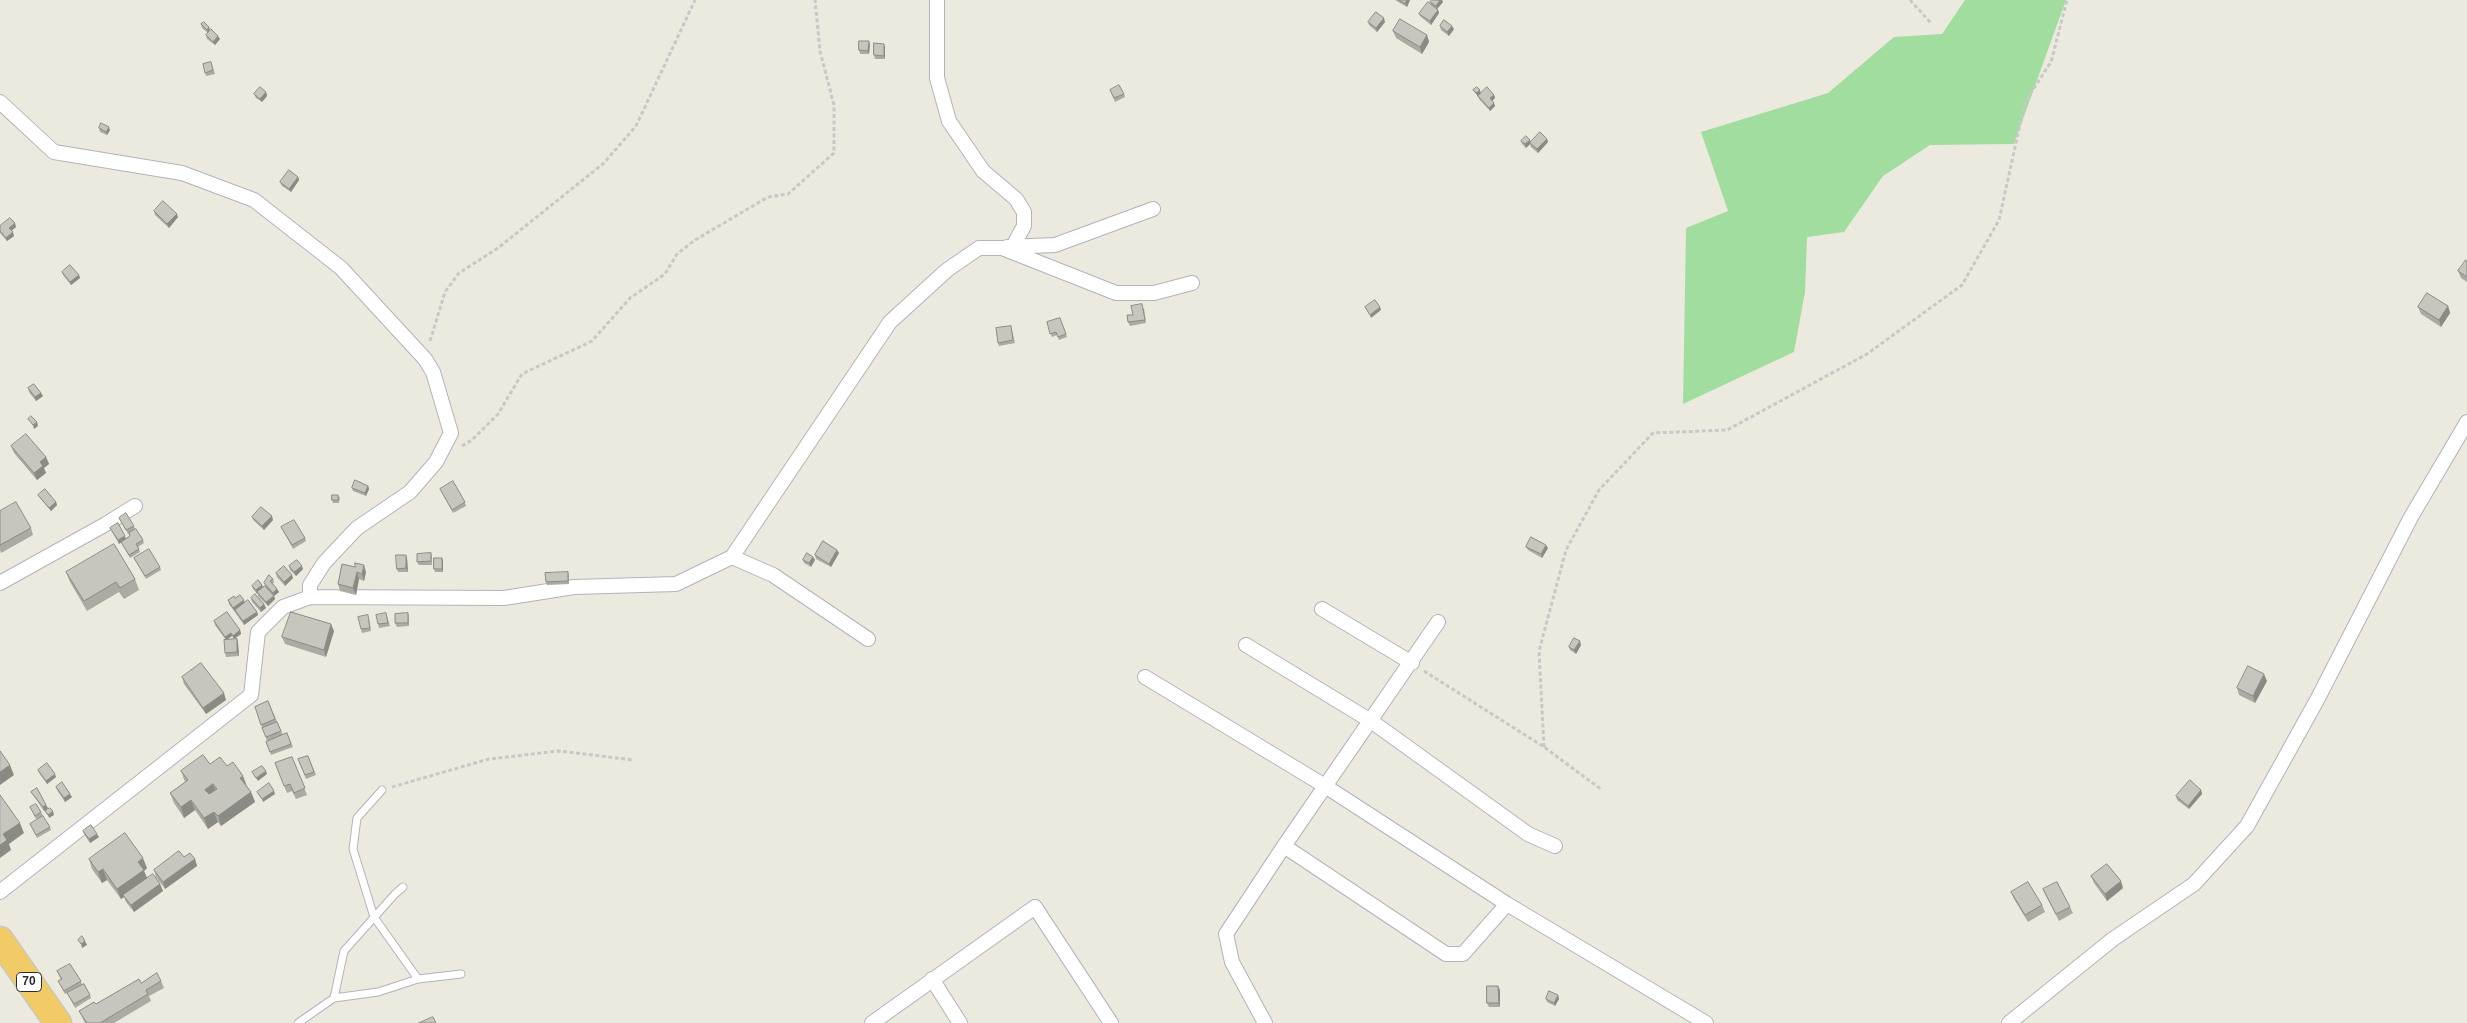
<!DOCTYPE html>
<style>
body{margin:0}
canvas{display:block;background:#eceadf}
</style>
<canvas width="2467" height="1023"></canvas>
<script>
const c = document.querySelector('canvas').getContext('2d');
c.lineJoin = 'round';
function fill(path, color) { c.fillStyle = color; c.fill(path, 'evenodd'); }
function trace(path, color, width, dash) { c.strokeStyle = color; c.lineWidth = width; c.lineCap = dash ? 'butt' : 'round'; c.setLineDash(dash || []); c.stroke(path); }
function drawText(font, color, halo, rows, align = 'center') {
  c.font = font + ' Helvetica,sans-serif'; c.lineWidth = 4.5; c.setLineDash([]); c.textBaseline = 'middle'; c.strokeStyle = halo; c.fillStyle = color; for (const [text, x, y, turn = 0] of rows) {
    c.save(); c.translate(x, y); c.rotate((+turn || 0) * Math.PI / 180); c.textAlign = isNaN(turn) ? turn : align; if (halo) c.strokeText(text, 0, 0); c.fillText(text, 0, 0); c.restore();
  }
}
const green = new Path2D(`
 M1965,0h101l-52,144 -84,1 -47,31 -39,56 -37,5 -2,55 -11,60 -111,52 3,-176 42,-17 -27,-79 127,-39 66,-56 48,-3z`);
const path = new Path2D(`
 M1910,0l21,23
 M430,341l15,-49 14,-19 39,-25 106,-85 32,-37 59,-126
 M462,446l10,-6 26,-26 24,-40 70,-33 38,-43 35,-24 12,-20 18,-14 73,-43 20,-3 46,-41v-48l-14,-54 -5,-51
 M1424,671l120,76 58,43
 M1544,747l-5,-96 27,-101 33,-60 54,-57 74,-3 140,-76 95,-69 37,-65 26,-118 26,-40 16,-62
 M392,787l97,-28 70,-8 75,9`);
const lane = new Path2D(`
 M382,790l-25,28 -4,31 21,68 44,62
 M334,998l44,-6 40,-13 43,-5
 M298,1023l36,-25 10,-47 51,-57 8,-7`);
const street = new Path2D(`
 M937,0v78l12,43 34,50 33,28 8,13v14l-11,20
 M0,102l54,50 128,21 72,27 87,68 84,91 8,13 18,61 -15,29 -26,30 -53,36 -33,35 -14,22v12
 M1007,247l48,-2 98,-36
 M732,557l41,18 95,64
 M0,583l106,-59 29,-18
 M1322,609l90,54
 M1246,645l125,76 157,113 27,12
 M1145,677l180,109 182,118 199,119
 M1284,846l162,108h17l44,-50
 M0,892l251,-197 7,-63 25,-25 27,-10 194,1 70,-11 102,-3 56,-27 158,-235 57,-52 32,-22h23l114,45h38l38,-10
 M932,979l28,44
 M872,1023l163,-116 76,116
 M1265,1023l-33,-61 -6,-28 58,-88 154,-224
 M2009,1023l104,-84 81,-55 53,-58 70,-126 94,-183 56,-95`);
const highway = new Path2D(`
 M0,940l58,83`);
const wall = new Path2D(`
 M1395,0h15l-3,7z
 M1430,2h13l-6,7 2,4 -8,12 -10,-8 -2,-3 13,-9z
 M1368,22h17l-8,10 -8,-7z
 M201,24l8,3 1,4 10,8 -5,6 -8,-6 -1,-4 2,-2 -6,-5z
 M1440,26l14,3 -5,7 -8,-6z
 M1393,31l34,4 2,7 -7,12 -26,-16z
 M870,44l-1,10h-9l-1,-4z
 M885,47v12h-10l-1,-4z
 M211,62l4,12 -9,2 -3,-12z
 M1110,90l14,4 1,3 -10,5z
 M1473,90l8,3 13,2 1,3 -3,3 3,5 -5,5 -11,-12 -1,-3 -3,-3z
 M266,92l1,4 -5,6 -6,-4 -2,-4z
 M99,128l11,2 -3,5 -7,-3z
 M1547,139l1,3 -10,11 -7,-6 -1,-3 -4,4 -4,-4 -1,-3 10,2z
 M298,177l1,3 -8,12 -9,-6 -2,-4z
 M154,211l24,6 -9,11 -14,-13z
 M0,226l16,1 -5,4 3,5 -7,5 -7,-8z
 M2467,261v21l-6,-4 -3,-7z
 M62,272l17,3 1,3 -9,7 -8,-10z
 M2448,306l2,7 -9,14 -20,-13 -3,-7z
 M1144,308l2,15 -16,3 -2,-4z
 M1060,318l7,19 -8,3 -2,-5 -5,2 -5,-15z
 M1011,326l4,17 -16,3 -1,-3z
 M28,388l13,5 2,3 -7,5 -7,-9z
 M11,446l35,11 3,7 -5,4 2,5 -9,7 -23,-27z
 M368,486l1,3 -3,7 -13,-5 -1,-3z
 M440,489l25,13 1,4 -13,7z
 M38,495l18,7 1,3 -6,6 -11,-13z
 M338,495l2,3 -1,5h-6l-1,-3z
 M0,511l31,17 2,7 -32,18 -1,-3z
 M252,517l21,3 -9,10 -11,-10z
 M119,518l15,8 1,3 -7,5z
 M281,527l24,11 1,3 -13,8z
 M110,528l16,11 4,-3 -1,-3 14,7 1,3 -6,4 2,5 -10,6 -9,-16 -2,2z
 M1526,547l22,1 -6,10 -14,-8z
 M431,553l1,3v9h-13l-2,-3z
 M839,553l-8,14 -15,-8 -1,-4z
 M813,557l2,3 -4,7 -7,-4 -1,-3z
 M134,558l26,9 1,3 -15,9z
 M407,558l1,14h-10l-1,-3z
 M442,558l1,3v11h-8l-1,-3z
 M342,564l24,8 -2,9 -5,-2 -3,16 -16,-4 -2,-7z
 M289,566l14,3 -7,7 -6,-6z
 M66,572l69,7 4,11 -15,9 -5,-7 -32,19 -17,-29z
 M568,572l1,3v9l-22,1 -1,-3z
 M276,573l16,2 1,3 -8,8 -8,-9z
 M273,579l1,3 -1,2 6,8 -5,4 1,3 -7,7 -10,-10v-3l-1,1 -4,-5 -1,-3 10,-1 1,2h3l-2,-4z
 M235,598l10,5 12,9 1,3 -14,10 -15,-21 -1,-4z
 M251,598l13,6 2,4 -5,4 -9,-10z
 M386,613l4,13 -11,2 -1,-4z
 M408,613l1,4v9l-12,1 -2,-4z
 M369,619l2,12 -9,2 -1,-4z
 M214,621l26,9 1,4 -7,5 -2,-3 -5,4 10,-1 1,4 1,13 -13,1 -1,-4 1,-13 -11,-15z
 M334,631l-8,26 -41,-13 -3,-7z
 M1581,645l-5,9 -6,-4 -1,-3z
 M182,677l44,23 -20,14 -22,-30z
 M2267,681l-12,22 -16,-8 -2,-7z
 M268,701l15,34 -16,6 -12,-34z
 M287,733l6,14 -22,8 -5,-13z
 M308,756l8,19 -10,4 -8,-20z
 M292,757l15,38 -11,4 -4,-8 -5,2 -12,-30z
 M210,764l37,22 4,6 4,10 -34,24 -3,-4 -10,7 -13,-19 -11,8 -10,-15 -4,-10 15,-11 -4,-11z
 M38,770l18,7 -9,7 -8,-11z
 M56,787l16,10 -7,5 -8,-12z
 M2201,790l1,4 -13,15 -12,-9 -1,-4z
 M31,792l17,16 -4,3 -11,-16z
 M30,807l11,5 2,4 -7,3z
 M30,824l20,3 1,3 -14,8z
 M83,831l16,6 -9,6 -6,-9z
 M184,857l11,2 2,7 -32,23 -9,-12 -2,-7z
 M89,859l58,9 -3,3 3,7 13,6 3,7 -29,21 -8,-10 -2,-5 -3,2 -14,-19 -5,3 -10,-14z
 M2091,876l32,12 -16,13 -13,-18z
 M2043,889l27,18 3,6 -14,8 -13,-25z
 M2011,892l31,13 3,7 -17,10 -14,-23z
 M57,971l24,10 1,4 -17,9 -7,-13 3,-1z
 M161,981l3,7 -15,8 2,5 -37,22h-29l-6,-12 17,-7 45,-21z
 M1500,990v17h-11l-2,-4z
 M67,993l23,2 1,3 -16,10z
 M1558,995l1,4 -4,7 -8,-4 -1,-3z`);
const shadedWall = new Path2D(`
 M1407,0h3l-3,7 -2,-4z
 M1440,0h2l1,2 -6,7 -1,-3z
 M1438,10l1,3 -8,12 -1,-4z
 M1384,18l1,4 -8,10 -1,-4z
 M1452,26l2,3 -5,7 -2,-4z
 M209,27l1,4 -2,2 -1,-3z
 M1427,35l2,7 -7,12 -2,-7z
 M218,36l2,3 -5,6 -2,-3z
 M869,41l1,3 -1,10 -1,-3z
 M884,44l1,3v12l-1,-3z
 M1480,90l1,4 -3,3 -2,-4z
 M266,92l1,4 -5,6 -2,-3z
 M1494,95l1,3 -4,4 -1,-4z
 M1494,103l1,3 -5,5 -1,-3z
 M109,127l1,3 -3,5 -1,-3z
 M1547,139l1,3 -10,11 -1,-4z
 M1530,140l1,3 -5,5 -1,-4z
 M298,177l1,3 -8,12 -2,-3z
 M177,214l1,3 -9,11 -2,-4z
 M15,223l1,4 -6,5 -1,-4z
 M13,232l1,4 -7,5 -1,-3z
 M79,275l1,3 -9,7 -1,-3z
 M2448,306l2,7 -9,14 -2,-7z
 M1380,307l1,3 -10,8 -1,-3z
 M41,393l2,3 -7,5 -1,-4z
 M37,422l1,4 -4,3 -1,-4z
 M46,457l3,7 -5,4 2,5 -9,7 -3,-7 6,-11z
 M368,486l1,3 -3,7 -1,-3z
 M56,502l1,3 -6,6 -2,-3z
 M272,516l1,4 -9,10 -2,-4z
 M125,536l1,3 -7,5 -1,-4z
 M1546,545l2,3 -6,10 -1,-4z
 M837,550l2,3 -8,14 -2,-3z
 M406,555l1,3 1,14 -2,-4z
 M813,557l2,3 -4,7 -2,-4z
 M442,558l1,3v11l-1,-3z
 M364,565l2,7 -2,9 -2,-7z
 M302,566l1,3 -7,7 -2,-4z
 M357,572l2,7 -3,16 -3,-7z
 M292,575l1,3 -8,8 -1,-4z
 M262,585l1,3 -6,6 -1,-4z
 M277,589l2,3 -5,4 -1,-3z
 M274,596l1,3 -7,7 -2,-4z
 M244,600l1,4 -10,7 -2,-3z
 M264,604l2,4 -5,4 -1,-4z
 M257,612l1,3 -14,10 -1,-4z
 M331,624l3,7 -8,26 -2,-7z
 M240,630l1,4 -7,5 -1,-3z
 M231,633l1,3 -6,4 -1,-3z
 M237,639l1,4 1,13 -2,-4z
 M1580,641l1,4 -5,9 -2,-4z
 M2264,674l3,7 -12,22 -2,-7z
 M224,693l2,7 -20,14 -3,-6z
 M10,765l4,10 -14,10v-13z
 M266,771l1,3 -9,7 -2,-3z
 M55,774l1,3 -9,7 -1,-3z
 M243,776l4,10 -7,-8z
 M213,784l4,10 -8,6 -4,-10z
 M2201,790l1,4 -13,15 -1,-3z
 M274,791l1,3 -12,8 -1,-3z
 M251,792l4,10 -34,24 -3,-10z
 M70,794l2,3 -7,5 -1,-4z
 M191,800l4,10 -11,8 -3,-11z
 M46,805l2,3 -4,3 -1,-4z
 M53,811l1,4 -5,3 -1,-3z
 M214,812l4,10 -10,7 -4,-11z
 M20,823l4,10 -15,11 2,6 -11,8v-13l3,-11z
 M97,834l2,3 -9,6 -1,-4z
 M143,858l4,10 -3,3 4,9 -25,15 1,2 -3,2 -4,-10 21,-27z
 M195,859l2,7 -32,23 -2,-7z
 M103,869l4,11 -5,3 -4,-11z
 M2121,881l2,7 -16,13 -2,-7z
 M160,884l3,7 -29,21 -3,-7z
 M85,941l2,4 -5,3 -1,-4z
 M1498,986l2,4v17l-1,-4z
 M1558,995l1,4 -4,7 -1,-3z`);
const building = new Path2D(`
 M1399,0h8l-2,3z
 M1432,0h8l-4,6 -6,-4z
 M1428,2l10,8 -8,11 -11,-7z
 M1376,12l8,6 -8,10 -8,-6z
 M1400,19l27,16 -7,12 -27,-16z
 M1444,20l8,6 -5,6 -7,-6z
 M204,22l5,5 -2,3 -6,-6z
 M211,29l7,7 -5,6 -7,-7z
 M859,41h10l-1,10 -9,-1z
 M874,43l10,1v12l-10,-1z
 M211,62l2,8 -8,3 -2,-9z
 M1119,85l5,9 -10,4 -4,-8z
 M260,87l6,5 -6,7 -6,-5z
 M1477,87l3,3 -4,3 -3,-3z
 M1487,87l7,8 -4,3 4,5 -5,5 -11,-12z
 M101,123l8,4 -3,5 -7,-4z
 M1540,132l7,7 -10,10 -7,-6z
 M1526,136l4,4 -5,4 -4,-3z
 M289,170l9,7 -9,12 -9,-7z
 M163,201l14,13 -10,10 -13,-13z
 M10,218l5,5 -6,5 4,4 -7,6 -6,-7v-5z
 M2466,260l1,1v16l-9,-6z
 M70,265l9,10 -9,7 -8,-10z
 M2427,293l21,13 -9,14 -21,-13z
 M1375,300l5,7 -10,8 -5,-8z
 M1142,304l3,16 -17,2 -1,-7h6l-2,-9z
 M1060,318l6,16 -8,3 -2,-5 -6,2 -3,-12z
 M1011,326l2,14 -15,3 -2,-15z
 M34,384l7,9 -6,4 -7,-9z
 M31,416l6,6 -4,3 -5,-6z
 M26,434l20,23 -6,5 3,4 -9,7 -23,-27z
 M355,480l13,6 -3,7 -13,-5z
 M453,481l12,21 -13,8 -12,-21z
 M45,489l11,13 -7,6 -11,-13z
 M332,495h6v5h-6z
 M16,502l15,26 -31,17v-34z
 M261,507l11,9 -10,10 -10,-9z
 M126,513l8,13 -8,4 -7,-12z
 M294,520l11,18 -13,7 -11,-18z
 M118,523l7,13 -7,4 -8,-12z
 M136,529l7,11 -7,4 3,5 -10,6 -8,-13 9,-6 -1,-3z
 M1531,537l15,8 -5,9 -15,-7z
 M823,541l14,9 -8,14 -14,-9z
 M114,544l21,35 -15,9 -4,-6 -32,19 -18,-29z
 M149,549l11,18 -15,9 -11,-18z
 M431,553v8l-14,1v-8z
 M807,553l6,4 -4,6 -6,-3z
 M396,555h10v13l-9,1z
 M434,558h8v11h-8z
 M297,560l5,6 -8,6 -5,-6z
 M355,563l9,2 -2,9 -5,-2 -4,16 -15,-4 4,-20 13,3z
 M284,566l8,9 -8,7 -8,-9z
 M568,572v9l-22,1 -1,-9z
 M269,575l4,4 -3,2 7,8 -4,4 -9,-10z
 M258,580l4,5 -6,5 -4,-4z
 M265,586l9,10 -8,6 -9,-10z
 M255,594l9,10 -4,4 -9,-10z
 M240,595l4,5 -11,8 -5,-8 6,-4 1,2z
 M248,600l9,12 -14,9 -8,-11z
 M227,612l13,18 -7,6 -2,-3 -6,4 -11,-16z
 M291,612l40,12 -7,26 -42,-13z
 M386,613l2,10 -10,1 -2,-9z
 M408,613v10h-13v-9z
 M368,615l2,13 -9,1 -3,-12z
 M1574,638l6,3 -6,9 -5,-3z
 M237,639v13l-12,1 -1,-13z
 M201,663l23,30 -21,15 -21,-31z
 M2248,666l16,8 -11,22 -16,-8z
 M268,701l7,18 -14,6 -6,-18z
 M277,722l4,9 -15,6 -4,-9z
 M287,733l4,11 -21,8 -4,-10z
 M0,751l10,14 -10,7z
 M203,755l7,9 10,-7 7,9 6,-4 10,14 -3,2 11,14 -33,24 -4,-4 -10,6 -13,-18 -10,7 -11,-14 18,-13 -7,-9zM213,784l4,5 -8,5 -4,-4z
 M308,756l6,16 -9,3 -7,-16z
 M292,757l13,31 -11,5 -4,-9 -6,2 -9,-23z
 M47,763l8,11 -9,7 -8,-11z
 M262,766l4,5 -10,7 -4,-6z
 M2190,780l11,10 -13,16 -12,-10z
 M62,782l8,12 -6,4 -8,-11z
 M269,783l5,8 -12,8 -5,-7z
 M37,788l9,17 -3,2 -12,-15z
 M0,795l20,28 -17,11 4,6 -7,5z
 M36,804l5,8 -6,4 -5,-9z
 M50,808l3,3 -5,4 -3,-4z
 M43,816l7,11 -14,8 -6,-11z
 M91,825l6,9 -8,5 -6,-8z
 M125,833l18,25 -5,4 6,8 -27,19 -14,-20 -5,3 -9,-13z
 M179,851l5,6 6,-4 5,6 -32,23 -9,-12z
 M2107,864l14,17 -16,13 -14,-18z
 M153,874l7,10 -29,21 -8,-10z
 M2028,882l14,23 -17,10 -14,-23z
 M2057,882l13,25 -14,7 -13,-25z
 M82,936l3,5 -4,3 -3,-4z
 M70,964l11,17 -17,10 -6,-10 4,-2 -5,-8z
 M157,973l4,8 -15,9 2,4 -48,29h-13l-8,-12 15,-9 2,2 43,-25 2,4z
 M84,984l6,11 -16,9 -7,-11z
 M1487,986h11l1,17h-12z
 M1549,991l9,4 -4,8 -8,-4z
 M433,1017l3,6h-17z`);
const shields = [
 [29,982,25]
];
const shieldNames = [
 ["70",29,982]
];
fill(green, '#a2dda0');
trace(lane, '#b3b2bd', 9);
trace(street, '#b3b2bd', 16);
trace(highway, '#c8c8c8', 29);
trace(path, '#c8c8c8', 3, [4, 2.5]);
trace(lane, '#fff', 7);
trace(street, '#fff', 14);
trace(highway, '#f1cb65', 26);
fill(wall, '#abaaa3');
fill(shadedWall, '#8b8b85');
fill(building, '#c7c6be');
trace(building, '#8b8b85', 1);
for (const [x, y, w] of shields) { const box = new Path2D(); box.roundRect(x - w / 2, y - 9.5, w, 19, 4); c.fillStyle = '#fff'; c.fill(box); trace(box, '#2b2b2b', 1); }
drawText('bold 12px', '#2b2b2b', null, shieldNames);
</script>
